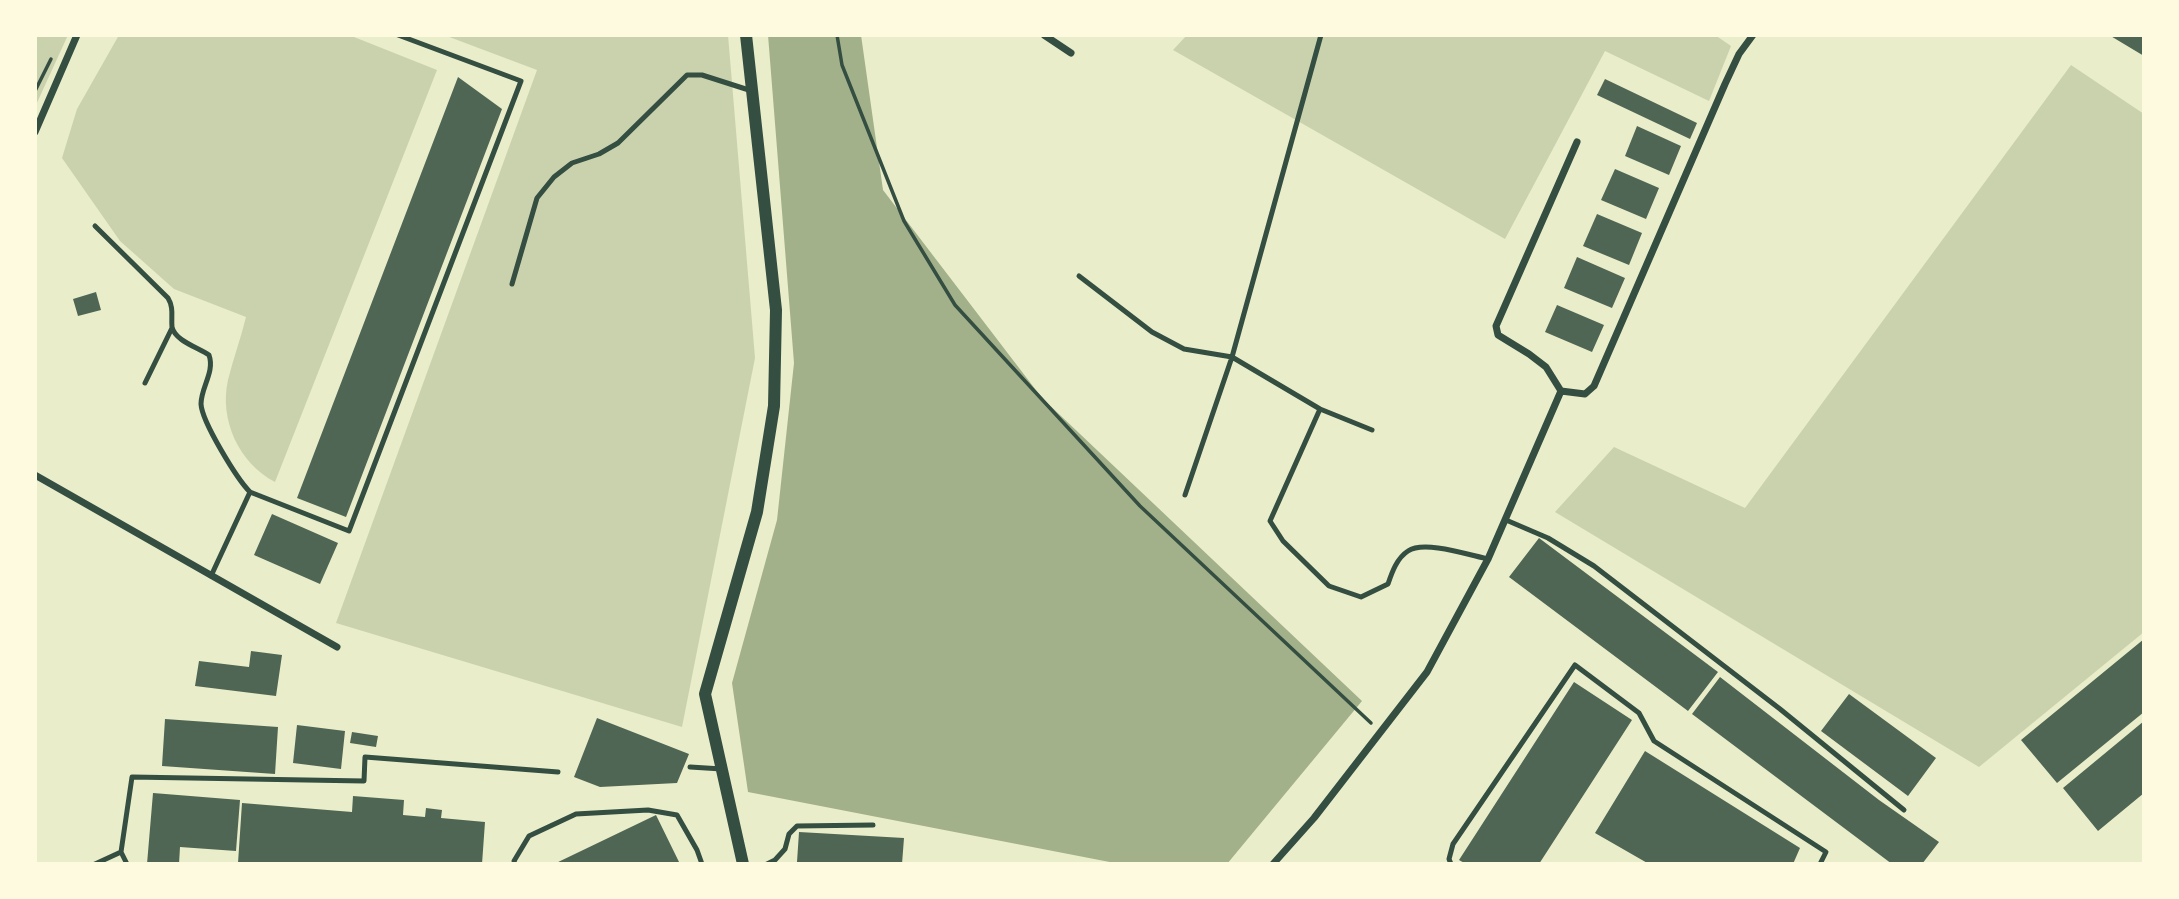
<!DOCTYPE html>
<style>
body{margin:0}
#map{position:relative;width:2179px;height:899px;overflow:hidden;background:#e9edc9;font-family:Mulish,sans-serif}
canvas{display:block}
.frame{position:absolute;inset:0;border:37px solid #fefae0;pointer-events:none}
</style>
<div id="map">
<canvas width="2179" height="899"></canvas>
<div class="frame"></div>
</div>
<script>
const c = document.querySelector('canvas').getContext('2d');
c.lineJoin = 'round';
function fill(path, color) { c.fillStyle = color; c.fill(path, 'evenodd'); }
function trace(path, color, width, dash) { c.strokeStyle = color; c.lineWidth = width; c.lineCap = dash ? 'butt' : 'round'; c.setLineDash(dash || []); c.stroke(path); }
const green = new Path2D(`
 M35,35h33l-33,72z
 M119,35h230l88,35 -162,412c-36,-19 -56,-62 -47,-102 5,-21 13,-42 18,-63l-72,-28 -54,-48 -58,-83 15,-49z
 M444,35h284l27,323 -73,369 -346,-104 201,-553z
 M1187,35h528l16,11 -22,55 -104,-50 -100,188 -332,-189z
 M2071,65l73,49v518l-165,135 -424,-255 59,-65 131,61z`);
const water = new Path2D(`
 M768,35h93l22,155 159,208 320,303 -135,163h-107l-372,-72 -16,-109 45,-163 17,-157z`);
const building = new Path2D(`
 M2109,35h35v21z
 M458,77l44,32 -156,408 -49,-19z
 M1605,79l92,44 -7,16 -93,-44z
 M1637,126l44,20 -12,29 -44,-19z
 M1615,169l44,19 -13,31 -45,-19z
 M1597,214l45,19 -13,32 -46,-19z
 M1577,257l48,21 -13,30 -48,-20z
 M96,292l5,18 -23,6 -5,-17z
 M1557,305l47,20 -12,27 -47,-20z
 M272,514l66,29 -18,41 -66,-29z
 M1539,538l179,134 -30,39 -179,-134z
 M2144,639v73l-87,71 -36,-43z
 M251,651l31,4 -6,41 -81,-10 4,-25 50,6z
 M1720,677l159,123 60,42 -17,22h-30l-200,-150z
 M1574,682l58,38 -93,144h-73l-7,-4z
 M1849,694l87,64 -28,38 -87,-65z
 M597,718l92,36 -12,29 -77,4 -26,-10z
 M165,719l113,8 -3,47 -113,-8z
 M2144,721v72l-46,38 -35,-43z
 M297,725l48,6 -4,38 -48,-6z
 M352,732l26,4 -2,11 -26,-4z
 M1645,751l155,97 -7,16h-144l-54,-31z
 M153,793l87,7 -4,51 -56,-4 -1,17h-32z
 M353,796l51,4 -1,15 22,2 1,-9 16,2 -1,8 44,4 -3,42 -244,-1 4,-60 110,9z
 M656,815l24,49h-126z
 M799,832l105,6 -2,26 -105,-2z`);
const path = new Path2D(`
 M837,35l5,30 62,156 51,84 185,201 231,217
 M35,91l16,-32`);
const service = new Path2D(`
 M95,226l73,72c6,10 3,18 4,29 3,14 27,21 37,28 6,17 -8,32 -8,49 1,18 36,75 49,88
 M1079,276l73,56 32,17 48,8 88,52 52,21
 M512,284l25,-86 17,-21 18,-14 27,-9 19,-11 69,-68h15l50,16
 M145,383l27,-55
 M1320,409l-50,112 13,20 46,45 32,11 27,-13c4,-12 9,-26 20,-33 16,-11 61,4 80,8
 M1185,495l47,-138 89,-322
 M1506,520l42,18 46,28 186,143 124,101
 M211,576l39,-84 99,39 172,-450 -123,-46
 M690,767l32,2
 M121,852l11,-75 232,4 1,-24 193,15
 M95,864l26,-12 6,12
 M515,864l-1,-3 15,-25 47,-22 72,-4 29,5 20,35 5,14
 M767,864l8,-4 10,-11 4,-15 8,-8 76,-1
 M1451,864l-2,-5 4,-15 122,-179 64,48 15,28 172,111 -6,12`);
const minor = new Path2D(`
 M1044,35l27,18
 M35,132l42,-97
 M1561,391l24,3 9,-8 131,-302 14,-30 14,-19
 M1561,391l-15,-24 -17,-13 -31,-19 -2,-9 81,-184
 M35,475l302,172
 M1273,864l41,-46 113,-146 61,-113 73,-168`);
const tertiary = new Path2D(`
 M743,864l-38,-170 52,-182 17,-106 2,-96 -30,-275`);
fill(green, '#cad2ad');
fill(water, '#a3b18a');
fill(building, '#4f6655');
trace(path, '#344e41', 3.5);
trace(service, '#344e41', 5);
trace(minor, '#344e41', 7);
trace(tertiary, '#344e41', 12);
</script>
